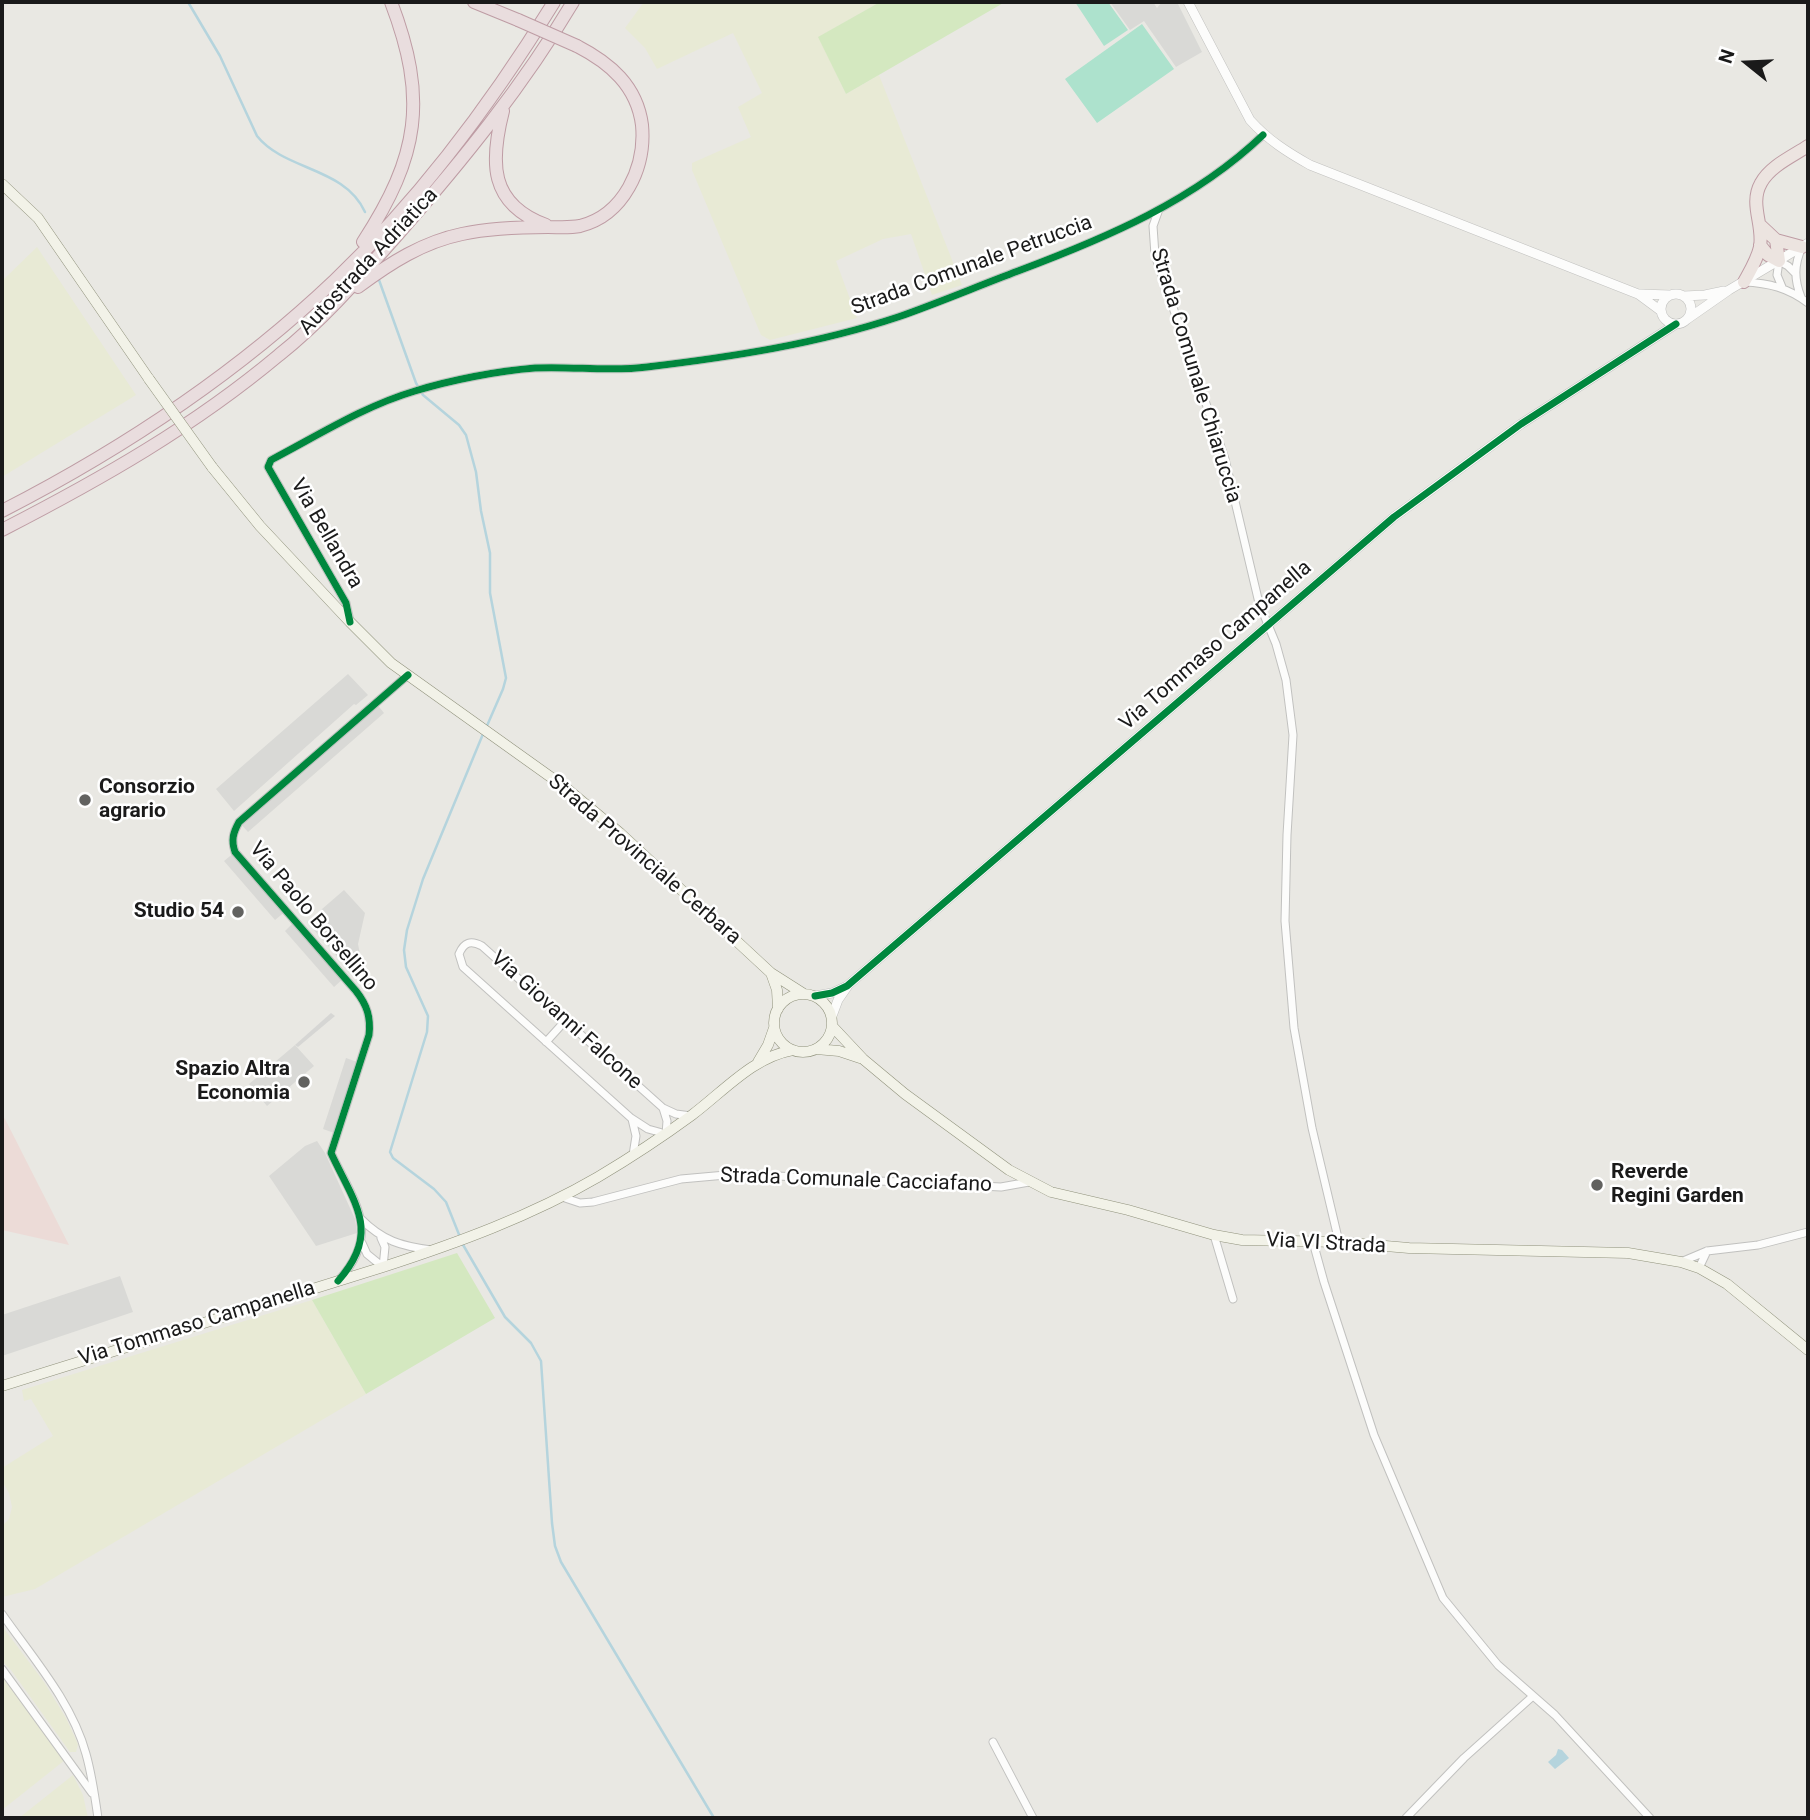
<!DOCTYPE html>
<style>
body{margin:0}
#map{position:relative;width:1810px;height:1820px;overflow:hidden;background:#e9e8e3;font-family:Roboto,sans-serif}
canvas{display:block}
.frame{position:absolute;inset:0;border:4px solid #1a1a1a;pointer-events:none}
.north{position:absolute;left:1712px;top:28px;width:70px;height:70px;-webkit-text-stroke:5px #fff;paint-order:stroke;rotate:288deg;font-size:19px;font-weight:700;line-height:28px;text-align:center;color:#1a1a1a}
.north::after{content:'';display:block;margin:auto;width:24px;height:32px;background:#1a1a1a;clip-path:polygon(50% 0,100% 100%,50% 72%,0 100%)}
</style>
<div id="map">
<canvas width="1810" height="1820"></canvas>
<div class="frame"></div>
<div class="north">N</div>
</div>
<script>
const c = document.querySelector('canvas').getContext('2d');
c.lineJoin = 'round';
function fill(path, color) { c.fillStyle = color; c.fill(path, 'evenodd'); }
function trace(path, color, width, dash) { c.strokeStyle = color; c.lineWidth = width; c.lineCap = dash ? 'butt' : 'round'; c.setLineDash(dash || []); c.stroke(path); }
function drawText(font, color, halo, rows, align = 'center') {
  c.font = font + ' Roboto,sans-serif'; c.lineWidth = 5; c.setLineDash([]); c.textBaseline = 'middle'; c.strokeStyle = halo; c.fillStyle = color; for (const [text, x, y, turn = 0] of rows) {
    c.save(); c.translate(x, y); c.rotate((+turn || 0) * Math.PI / 180); c.textAlign = isNaN(turn) ? turn : align; if (halo) c.strokeText(text, 0, 0); c.fillText(text, 0, 0); c.restore();
  }
}
const commercial = new Path2D(`
 M2,1115l3,4 64,126 -67,-15z`);
const farmland = new Path2D(`
 M644,2h236l-61,35 27,57 33,-19 83,210 -30,10 -21,-61 -28,5 -47,22 21,57 -87,22 -9,-5 -69,-165v-7l59,-26 -13,-30 24,-14 -29,-60 -76,36 -12,-21 -20,-20z
 M37,247l99,148 -134,82v-196z
 M312,1300l54,94 -331,195 -33,8v-71l7,-7 3,-12 -3,-14 -7,-12v-13l51,-32 -22,-37 -7,2 -2,-11z
 M2,1626l42,56 22,36 12,26 -2,8h-6l-59,-82 -9,-9z
 M2,1675l63,85 -63,50z
 M73,1775l10,20 5,23h-69z`);
const grass = new Path2D(`
 M880,2h125l-159,92 -28,-57z
 M457,1253l38,65 -129,76 -54,-94z`);
const pitch = new Path2D(`
 M1075,2h33l20,28 -24,16z
 M1142,24l32,45 -77,54 -32,-44z`);
const parking = new Path2D(`
 M1110,2h43l4,6 5,-6h15l25,50 -26,15 -32,-46 -14,9z
 M348,674l20,21 -12,10 -2,-1 -120,107 -18,-22z
 M376,703l8,10 -136,119 -9,-10z
 M235,852l51,59 -11,9 -51,-59z
 M344,890l21,23 -7,31 4,21 -11,7 -44,-50z
 M295,921l49,57 -10,9 -49,-56z
 M295,1045l19,21 -47,40 -18,-22z
 M346,1058l14,5 -23,71 -14,-5z
 M317,1141l8,12 30,66 2,14 -41,13 -47,-70 36,-30z
 M120,1276l13,36 -131,44v-41z`);
const water = new Path2D(`
 M1558,1749l4,1 7,8 -14,11 -7,-7 8,-7z`);
const pier = new Path2D(`
 M331,1013l4,3 -37,31 -3,-2z`);
const stream = new Path2D(`
 M188,2l32,54 37,80c28,35 88,31 108,76
 M379,280l37,103 7,12 36,30 7,10 10,37 5,39 9,42v40l16,85 -3,11 -17,39
 M460,1237l-14,-35 -12,-13 -41,-31 -3,-6 37,-120 1,-16 -22,-49 -2,-17 3,-20 16,-51 60,-145
 M462,1243l43,74 26,26 10,18 11,162 3,23 6,16 153,256`);
const minor = new Path2D(`
 M1158,212l-5,14 2,29 70,204 34,144 17,41 10,36 7,55 -6,100 -2,86 9,107 18,100 27,114
 M1744,282c25,1 44,6 64,21
 M1782,287l-5,-12 2,-14 9,5 7,7
 M1801,297c-7,-18 -7,-32 1,-50
 M350,621l-4,-18 -78,-136 3,-7c46,-24 93,-54 144,-69 36,-11 82,-20 120,-23 38,-2 75,4 112,-1 84,-10 170,-23 251,-50 40,-14 80,-31 120,-46 88,-33 176,-70 245,-136
 M546,1042l19,-21
 M663,1108l4,13 -1,13 -18,-5 -17,-11 -168,-151 -4,-13c5,-12 12,-14 23,-8l181,162 13,6 15,2
 M632,1119l4,17 -3,19
 M562,1197l18,6 13,-1 88,-23 56,-5 264,13 28,-5
 M361,1219c22,22 40,27 70,31
 M1214,1235l19,64
 M1313,1242l11,40 50,153 69,163 55,67 57,50 95,103
 M362,1243l5,11 16,13 2,-20 -4,-9
 M1681,1262l26,-11 51,-6 50,-13
 M1699,1268l8,-17
 M339,1280c43,-48 15,-78 -8,-127l38,-118c2,-18 -2,-30 -13,-44l-121,-139c-4,-12 -2,-19 4,-30l169,-147
 M2,1614c30,43 70,88 84,140 6,21 9,43 12,64
 M2,1669l90,124
 M993,1742l40,76
 M1406,1818l58,-60 69,-62`);
const tertiary = new Path2D(`
 M1188,2l62,118c18,20 37,32 60,45l328,129 23,17
 M1639,294l31,1
 M1661 309a15 15 0 1 1 30 0a15 15 0 1 1-30 0Z
 M1684,296l21,-1 19,-4
 M1686,320l43,-30 79,-47
 M815,996l17,-3 15,-7 547,-469 127,-93 155,-100
 M832,1016l6,-16 9,-13`);
const secondary = new Path2D(`
 M2,184l36,34 111,161
 M212,467l48,59 90,96 41,41 175,125 54,45 151,140 33,21
 M771,973l6,17 1,19
 M774 1023a29 29 0 1 1 58 0a29 29 0 1 1-58 0Z
 M832,1026l31,33 42,35 104,76 42,22 77,18 86,25 28,5 97,2 70,6 219,5 53,9 18,6 28,16 81,66
 M816,1049l23,2 21,7
 M758,1062l10,-17 6,-17
 M2,1386l381,-119c74,-24 148,-51 215,-90 32,-19 64,-40 94,-62 32,-24 61,-58 101,-65`);
const trunk = new Path2D(`
 M1760,225l16,15 26,7
 M1760,245l8,10 11,6 -3,-21
 M1744,282c6,-11 13,-22 16,-35 4,-22 -11,-43 1,-64 9,-17 32,-27 47,-37`);
const motorway = new Path2D(`
 M474,2l44,18
 M503,111c-13,51 -14,93 43,114
 M363,242c56,-86 65,-143 28,-240
 M358,287c32,-24 65,-45 104,-53 28,-6 58,-7 86,-7 11,0 21,1 32,-1 44,-11 66,-59 62,-101 -5,-39 -32,-62 -65,-79
 M2,511c121,-62 234,-137 333,-231 85,-81 158,-179 219,-278
 M2,530c99,-51 191,-103 277,-175 45,-36 81,-78 119,-121 64,-73 125,-148 175,-232`);
const secondaryBridge = new Path2D(`
 M149,379l63,88`);
const motorwayBridge = new Path2D(`
 M518,20l59,26`);
const cycleway = new Path2D(`
 M350,622l-4,-19 -78,-136 3,-7c46,-24 93,-54 144,-69 36,-11 82,-20 120,-23 38,-2 75,4 112,-1 84,-10 170,-23 251,-50 40,-14 80,-31 120,-46 88,-33 176,-70 245,-136
 M815,996l17,-3 15,-7 547,-469 127,-93 155,-100
 M338,1281c44,-49 16,-78 -7,-128l38,-118c2,-18 -2,-30 -13,-44l-121,-139c-4,-12 -2,-19 4,-30l169,-147`);
const markers = [
 [85,800,7,"#626260"],
 [238,912,7,"#626260"],
 [304,1082,7,"#626260"],
 [1597,1185,7,"#626260"]
];
const streetNames = [
 ["Autostrada Adriatica",369,262,-47],
 ["Strada Comunale Petruccia",972,266,-20],
 ["Strada Comunale Chiaruccia",1195,376,73],
 ["Via Bellandra",326,534,60],
 ["Via Tommaso Campanella",1216,646,-41],
 ["Strada Provinciale Cerbara",644,860,41],
 ["Via Paolo Borsellino",313,917,50],
 ["Via Giovanni Falcone",566,1021,42],
 ["Strada Comunale Cacciafano",856,1181,2],
 ["Via VI Strada",1326,1244,3],
 ["Via Tommaso Campanella",197,1324,-17]
];
const poiNames = [
 ["Consorzio",99,788],
 ["agrario",99,812],
 ["Studio 54",224,912,"right"],
 ["Spazio Altra",290,1070,"right"],
 ["Economia",290,1094,"right"],
 ["Reverde",1611,1173],
 ["Regini Garden",1611,1197]
];
fill(commercial, '#ecdbd7');
fill(farmland, '#e8ead5');
fill(grass, '#d4e8c0');
fill(pitch, '#ade2cd');
fill(parking, '#d9d9d6');
fill(water, '#b5d4dd');
fill(pier, '#d6d6d4');
trace(stream, '#b5d4dd', 2.5);
trace(minor, '#c1c1bf', 9);
trace(tertiary, '#c1c1bf', 10);
trace(secondary, '#90927c', 11);
trace(trunk, '#be9ca4', 14);
trace(motorway, '#be9ca4', 14);
trace(minor, '#fcfcfb', 7);
trace(tertiary, '#fcfcfb', 9);
trace(secondary, '#f2f2e8', 10);
trace(trunk, '#ece4e0', 12);
trace(motorway, '#e9ddde', 12);
trace(secondaryBridge, '#90927c', 11, []);
trace(motorwayBridge, '#be9ca4', 14, []);
trace(secondaryBridge, '#f2f2e8', 10);
trace(motorwayBridge, '#e9ddde', 12);
trace(cycleway, '#00873e', 7);
for (const [x, y, r, color] of markers) { const dot = new Path2D(); dot.arc(x, y, r, 0, 2 * Math.PI); c.fillStyle = color; c.fill(dot); trace(dot, '#fff', 2.5); }
drawText('21px', '#1a1a1a', '#fff', streetNames);
drawText('bold 21px', '#1a1a1a', '#fff', poiNames, 'left');
</script>
